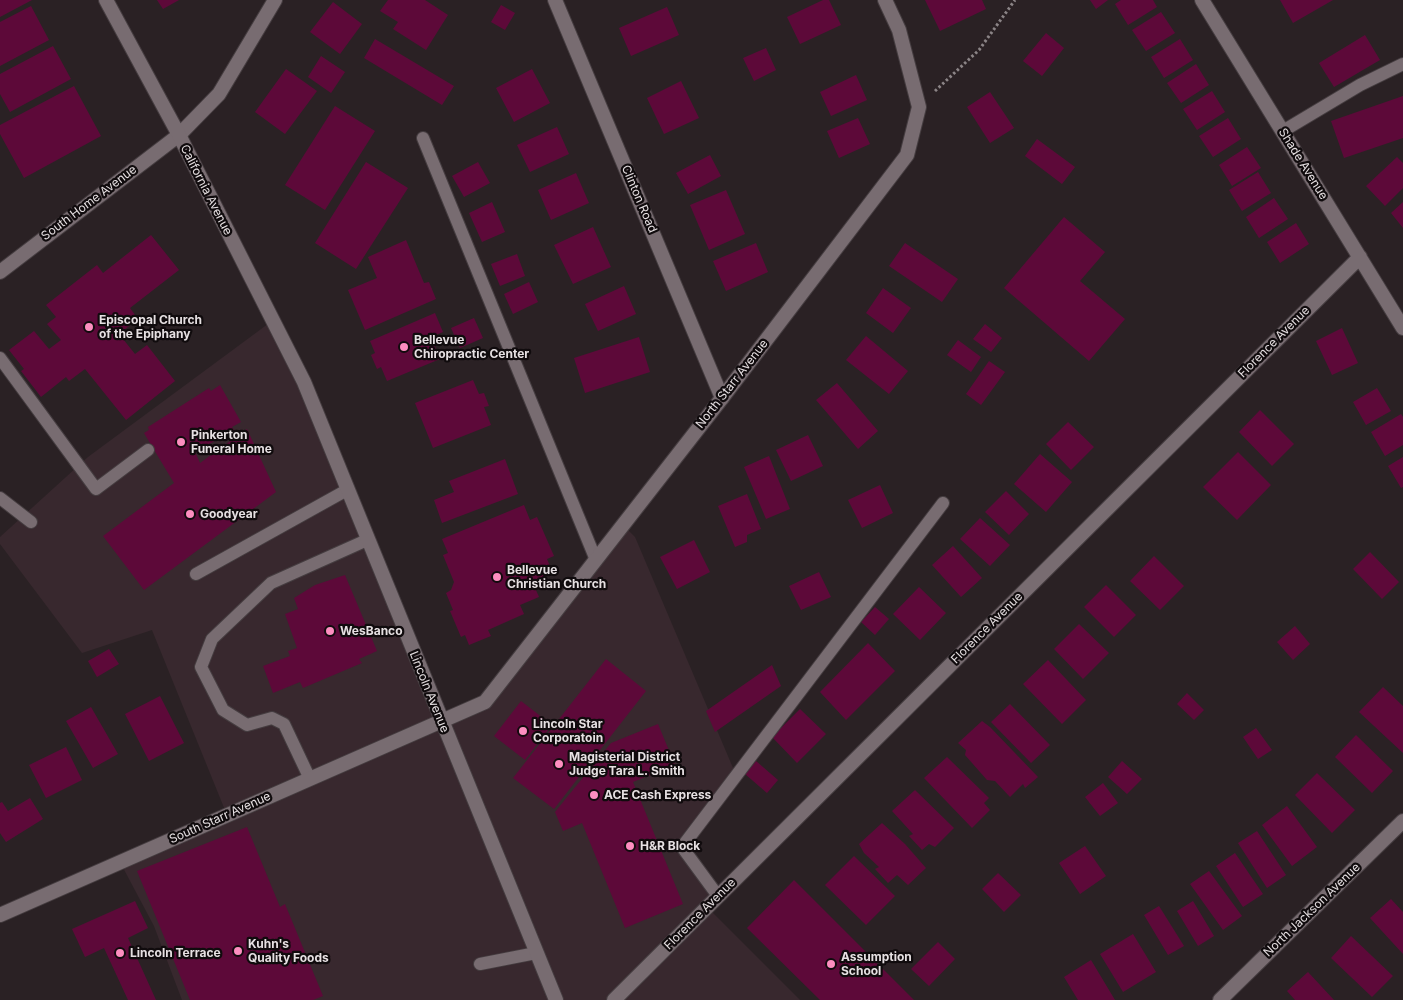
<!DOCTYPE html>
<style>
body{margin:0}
canvas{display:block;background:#2a2124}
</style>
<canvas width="1403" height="1000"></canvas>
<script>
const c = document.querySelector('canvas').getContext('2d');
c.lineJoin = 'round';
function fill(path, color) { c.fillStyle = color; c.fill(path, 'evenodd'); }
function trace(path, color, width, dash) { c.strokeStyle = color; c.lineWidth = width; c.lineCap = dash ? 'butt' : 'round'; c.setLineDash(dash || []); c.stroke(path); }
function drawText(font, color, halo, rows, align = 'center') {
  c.font = font + ' Inter,sans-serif'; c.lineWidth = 4.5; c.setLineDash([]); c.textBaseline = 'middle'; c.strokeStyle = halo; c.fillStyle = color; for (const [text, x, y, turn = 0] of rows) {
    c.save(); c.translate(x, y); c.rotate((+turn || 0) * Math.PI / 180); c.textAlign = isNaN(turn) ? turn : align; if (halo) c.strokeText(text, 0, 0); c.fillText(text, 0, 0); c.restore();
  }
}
const built = new Path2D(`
 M272,321l169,401 44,-20 138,-177 12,12 101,238 -53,72 35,49 -11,11 93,93h-618l-28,-74 -34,-64 107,-47 -75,-185 -70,23 -82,-109v-7l88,-80z`);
const building = new Path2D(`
 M0,0h32l-32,17z
 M157,0h22l-16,9z
 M388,0h37l23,15 -22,35 -33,-21 5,-7 -18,-11z
 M823,0h6l12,25 -41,19 -13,-27z
 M925,0h57l4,9 -46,22z
 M1090,0h18l-12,9z
 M1121,0h32l4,7 -29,18 -13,-21z
 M1280,0h53l-40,23z
 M333,2l29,22 -22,30 -30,-22z
 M501,5l14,8 -10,17 -14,-8z
 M31,6l18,34 -49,26v-44z
 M667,7l12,28 -48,21 -12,-28z
 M1161,12l14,21 -29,18 -14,-21z
 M1046,33l18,15 -22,28 -19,-15z
 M1365,35l15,25 -46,27 -15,-24z
 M375,39l79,47 -12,19 -78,-47z
 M1180,39l13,21 -29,18 -13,-21z
 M53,46l18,33 -61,33 -10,-18v-20z
 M766,48l10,22 -22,11 -11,-23z
 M321,56l24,16 -14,21 -23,-16z
 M1196,64l13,21 -28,18 -14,-20z
 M286,69l31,22 -32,43 -30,-22z
 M532,69l18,34 -36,19 -18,-34z
 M856,75l11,25 -36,16 -11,-24z
 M681,81l18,37 -35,16 -17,-36z
 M74,86l27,50 -77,42 -24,-44v-9z
 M1212,91l13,21 -28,18 -14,-21z
 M990,92l24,36 -24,15 -23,-36z
 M1403,96v42l-59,20 -13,-37z
 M335,106l40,25 -50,79 -40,-25z
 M858,118l12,26 -31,14 -12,-27z
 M1228,118l13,21 -28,18 -14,-21z
 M557,127l12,27 -39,18 -13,-27z
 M1037,139l38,28 -13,17 -37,-28z
 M1247,147l14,21 -29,18 -13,-21z
 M710,155l11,21 -33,18 -12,-21z
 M1397,157l6,6v25l-18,18 -19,-20z
 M366,162l42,26 -52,81 -41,-26z
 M478,162l12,21 -26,14 -12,-21z
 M1258,172l13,21 -29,18 -13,-21z
 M576,173l13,30 -38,17 -13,-30z
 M726,190l19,44 -36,16 -19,-45z
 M1274,198l14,21 -29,19 -13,-21z
 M492,202l13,30 -23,10 -13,-29z
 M1403,202v26l-12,-15z
 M1064,217l41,35 -25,29 45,38 -36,42 -85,-73z
 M1296,223l13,21 -29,19 -13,-21z
 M593,227l18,40 -38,17 -19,-39z
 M151,235l28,35 -49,38 8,11 -19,15 16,20 12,-9 28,36 -49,39 -41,-51 -16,12 -3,-4 -25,20 -20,-26 3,-2 -15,-19 25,-19 15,18 12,-9 -14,-16 9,-7 -10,-12 51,-40 6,8z
 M406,240l18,43 5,-1 7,17 -71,31 -17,-40 29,-12 -9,-21z
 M756,243l12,29 -42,19 -13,-30z
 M905,243l53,36 -16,23 -53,-36z
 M517,254l8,22 -25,10 -9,-22z
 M529,282l9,20 -25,12 -9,-20z
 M624,286l12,28 -38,17 -13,-27z
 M883,288l28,20 -18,25 -27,-20z
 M435,313l8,19 -12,5 9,22 -53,22 -6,-14 -4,2 -6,-14 4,-2 -5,-12z
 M474,318l9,20 -23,10 -9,-20z
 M985,324l17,14 -11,14 -18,-13z
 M1342,328l16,35 -26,12 -16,-34z
 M866,336l42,35 -19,23 -43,-34z
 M639,337l11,35 -65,21 -11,-35z
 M958,340l23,17 -10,15 -24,-17z
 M989,361l16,11 -24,33 -15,-11z
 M473,380l6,14 5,-1 5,13 -5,1 7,18 -58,23 -18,-45z
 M837,383l41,48 -20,18 -42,-49z
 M220,385l21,37 -9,5 2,3 -39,22 5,11 47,-34 29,63 -132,98 -41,-54 71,-53 -30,-50 5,-3 -1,-3 61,-39 2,3z
 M1377,388l14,23 -25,14 -13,-23z
 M1260,410l34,34 -22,22 -33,-34z
 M1401,414l2,3v28l-18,11 -14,-24z
 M1068,422l26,25 -23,23 -25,-26z
 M808,435l15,31 -32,15 -15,-31z
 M1238,452l33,33 -34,35 -34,-33z
 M1040,454l32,28 -26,30 -32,-28z
 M769,456l21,53 -24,10 -22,-52z
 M1403,457v30l-2,1 -13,-22z
 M505,459l13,35 -76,29 -8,-23 20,-8 -5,-11z
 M880,485l13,28 -31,15 -14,-28z
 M1006,491l23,23 -20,21 -24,-23z
 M747,494l14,35 -14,6v7l-12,5 -17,-41z
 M524,505l6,15 7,-3 17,39 -7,3 6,14 -21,8 7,16 -19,8 4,9 -36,16 3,6 -22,9 -4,-10 -4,2 -11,-26 3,-1 -7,-17 5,-3 3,-8 -11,-27 5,-2 -6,-14z
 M980,518l30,27 -20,21 -30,-27z
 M694,540l16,32 -33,17 -17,-32z
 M953,546l29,32 -21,19 -29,-32z
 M1370,552l29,30 -17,17 -29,-30z
 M1154,556l30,30 -24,24 -30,-29z
 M819,572l12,25 -30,13 -12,-24z
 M345,575l32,76 -18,8 3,4 -59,25 -3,-6 -27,11 -10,-27 27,-10 -2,-5 9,-3 -12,-34 13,-5 -4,-11 21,-13z
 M1106,585l30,30 -22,22 -30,-30z
 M919,587l27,26 -26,27 -27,-26z
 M875,607l14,12 -14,16 -14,-13z
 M1079,624l30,29 -26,26 -29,-30z
 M1295,626l15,18 -17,16 -16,-18z
 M868,643l27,28 -49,49 -26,-28z
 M109,649l10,15 -22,13 -9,-16z
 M606,659l40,32 -92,118 -41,-31z
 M1048,660l38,40 -24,24 -39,-40z
 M772,665l9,21 -66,46 -9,-21z
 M1383,687l20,19v47l-44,-41z
 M1187,693l17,17 -10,10 -17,-16z
 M160,696l24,47 -35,18 -24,-47z
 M521,701l31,24 -27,35 -31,-24z
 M1010,704l40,41 -19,18 -40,-41z
 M91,707l27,47 -25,14 -27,-47z
 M800,709l26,25 -29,29 -25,-26z
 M982,721l8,6 48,50 -13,11 -2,-4 -13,13 -15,-16 -8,-1 -22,-25 1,-5 -8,-7z
 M658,724l17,41 -42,17 50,122 -58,24 -43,-105 -19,8 -8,-19 56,-69z
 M1256,728l16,22 -14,9 -15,-22z
 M1356,735l37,36 -21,22 -37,-36z
 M66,747l16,33 -36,18 -17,-33z
 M947,757l42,41 -5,5 6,7 -18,18 -48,-50z
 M756,761l22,19 -11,13 -22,-19z
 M1122,761l20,18 -15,15 -19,-17z
 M1317,773l38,37 -23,23 -37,-38z
 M1103,783l15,20 -18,13 -15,-19z
 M915,790l39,38 -19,19 -6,-3 -7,6 -13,-14 4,-2 -21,-23z
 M30,798l13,21 -37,23 -6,-9v-30l2,-1 6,9z
 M1287,806l30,41 -25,19 -30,-41z
 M882,823l23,21 21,24 -18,17 -11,-10 -9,8 -13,-14 4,-2 -15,-14 -5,-9z
 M247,827l33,80 5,-3 38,92 -10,4h-123l-53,-129z
 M1257,831l29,44 -19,13 -29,-45z
 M1085,846l21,30 -26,18 -21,-31z
 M1235,853l28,41 -20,13 -27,-41z
 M854,856l41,40 -29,29 -41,-40z
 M1209,871l33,45 -19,14 -33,-46z
 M998,873l23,22 -17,17 -22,-23z
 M794,880l120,120h-94l-73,-72z
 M1391,899l12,13v42l-33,-36z
 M135,901l13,27 -20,10 28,62h-28l-24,-52 -19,9 -13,-28z
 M1193,901l21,35 -16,10 -21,-35z
 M1159,906l25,40 -16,9 -24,-40z
 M1133,934l23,38 -33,20 -23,-38z
 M1351,936l42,40 -21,21 -41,-39z
 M938,942l17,17 -26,27 -18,-17z
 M1091,960l24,40h-37l-14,-23z
 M1308,972l26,28h-39l-8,-9z`);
const path = new Path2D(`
 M935,91l44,-41 36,-50`);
const service = new Path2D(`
 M1283,131l77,-46 43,-21
 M423,138l173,422
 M0,358l96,131 52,-39
 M0,498l31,24
 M196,574l151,-84
 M310,779l-26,-55 -12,-6 -25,7 -24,-15 -22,-43 11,-28 59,-56 96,-43
 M718,896l-36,-49 261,-344
 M480,964l56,-11`);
const minor = new Path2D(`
 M555,0l167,398
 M1202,0l201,328
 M0,272l179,-137 40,-41 56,-94
 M614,1000l746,-743
 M1220,1000l183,-179`);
const tertiary = new Path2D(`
 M106,0l73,135 125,247 252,618
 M0,915l485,-213 237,-304 185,-243 12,-48 -20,-77 -14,-30`);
const markers = [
 [89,327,5,"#fd8ec0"],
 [404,347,5,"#fd8ec0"],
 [181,442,5,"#fd8ec0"],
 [190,514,5,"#fd8ec0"],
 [497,577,5,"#fd8ec0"],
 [330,631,5,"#fd8ec0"],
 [523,731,5,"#fd8ec0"],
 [559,764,5,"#fd8ec0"],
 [594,795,5,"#fd8ec0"],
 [630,846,5,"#fd8ec0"],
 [238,951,5,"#fd8ec0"],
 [120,953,5,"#fd8ec0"],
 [831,964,5,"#fd8ec0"]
];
const streetNames = [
 ["Shade Avenue",1303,164,58],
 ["California Avenue",206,190,63],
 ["Clinton Road",639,199,67],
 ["South Home Avenue",89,203,-37],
 ["Florence Avenue",1274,342,-45],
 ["North Starr Avenue",732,384,-52],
 ["Florence Avenue",987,628,-45],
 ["Lincoln Avenue",429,692,68],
 ["South Starr Avenue",220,818,-24],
 ["North Jackson Avenue",1312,910,-44],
 ["Florence Avenue",700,914,-45]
];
const poiNames = [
 ["Episcopal Church",99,320],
 ["of the Epiphany",99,334],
 ["Bellevue",414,340],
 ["Chiropractic Center",414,354],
 ["Pinkerton",191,435],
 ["Funeral Home",191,449],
 ["Goodyear",200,514],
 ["Bellevue",507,570],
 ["Christian Church",507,584],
 ["WesBanco",340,631],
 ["Lincoln Star",533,724],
 ["Corporatoin",533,738],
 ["Magisterial District",569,757],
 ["Judge Tara L. Smith",569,771],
 ["ACE Cash Express",604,795],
 ["H&R Block",640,846],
 ["Kuhn's",248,944],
 ["Quality Foods",248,958],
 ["Lincoln Terrace",130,953],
 ["Assumption",841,957],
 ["School",841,971]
];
fill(built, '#38282e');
fill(building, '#5d0939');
trace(service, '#453d40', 14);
trace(minor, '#453d40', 16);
trace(tertiary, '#453d40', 16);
trace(path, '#8b8486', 3, [2.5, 2.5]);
trace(service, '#786c71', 12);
trace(minor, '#786c71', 14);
trace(tertiary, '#786c71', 14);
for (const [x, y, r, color] of markers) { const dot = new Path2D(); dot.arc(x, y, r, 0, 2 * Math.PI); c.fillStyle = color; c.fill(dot); trace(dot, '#100b0d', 2); }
drawText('12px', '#e6e0e2', '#100b0d', streetNames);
drawText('bold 12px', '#e6e0e2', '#100b0d', poiNames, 'left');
</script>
